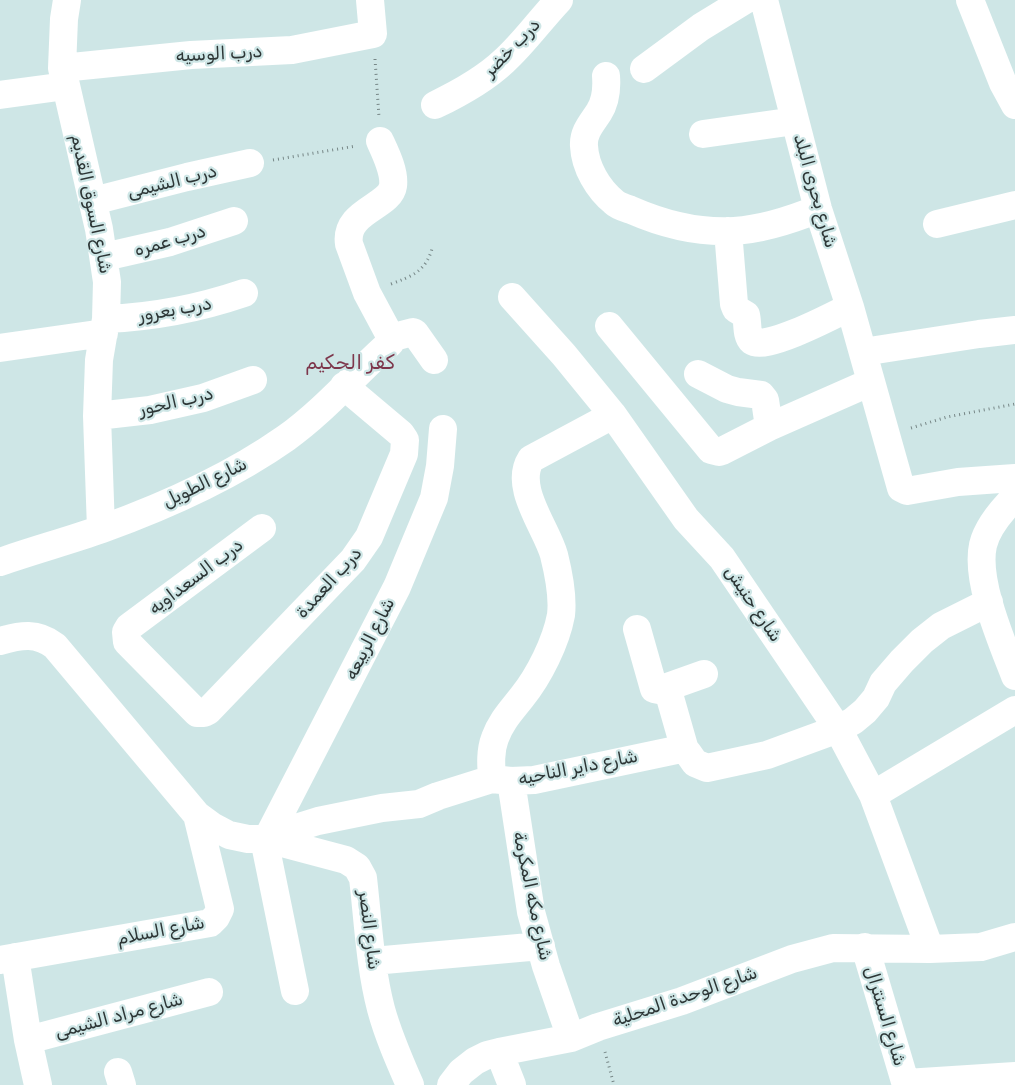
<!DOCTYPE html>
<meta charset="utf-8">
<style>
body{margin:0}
canvas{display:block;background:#cee6e6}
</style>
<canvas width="1015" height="1085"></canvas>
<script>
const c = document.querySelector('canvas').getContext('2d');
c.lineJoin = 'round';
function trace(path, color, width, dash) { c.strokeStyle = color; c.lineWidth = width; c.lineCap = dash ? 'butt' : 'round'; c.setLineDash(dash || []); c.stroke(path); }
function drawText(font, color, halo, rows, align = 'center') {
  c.font = font + ' Rubik,"Noto Sans Arabic",sans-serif'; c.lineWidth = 4.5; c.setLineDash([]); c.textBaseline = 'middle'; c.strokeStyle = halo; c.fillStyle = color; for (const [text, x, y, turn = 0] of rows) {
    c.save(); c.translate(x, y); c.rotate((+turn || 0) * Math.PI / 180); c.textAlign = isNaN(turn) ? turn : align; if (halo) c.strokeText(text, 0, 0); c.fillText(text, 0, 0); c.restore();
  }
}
const path = new Path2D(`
 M375,59l4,58
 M273,160l83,-14
 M391,284c21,-8 34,-12 41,-35
 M911,428l36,-11 68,-13
 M605,1052l9,33`);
const minor = new Path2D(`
 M67,0l-3,19 -2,49 37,161 8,53 -1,37 -7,41 -2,56 4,113
 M764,0l54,209 32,98 51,181 6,3 51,-9 57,-4
 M970,0l33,83 12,22
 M62,68l129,-13 101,-5 81,-16 -3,-34
 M644,69l57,-42 44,-27
 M606,76c1,13 0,25 -7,36 -7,11 -16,20 -15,34 1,21 14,43 30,56 4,4 11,6 17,8 32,14 68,23 103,21 30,-2 57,-11 84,-22
 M0,95l66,-9
 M435,105c25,-12 49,-25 69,-44 20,-18 36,-41 55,-61
 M703,134l92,-13
 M93,201l94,-24 63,-14
 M937,224l78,-19
 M728,231l6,73 2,5 10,6c2,7 0,21 6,26 14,10 82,-26 98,-34
 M104,257l66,-15 64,-21
 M512,297l52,58 49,60 73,104 36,39 116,171 35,66 57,154
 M106,319c49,-2 91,-10 138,-26
 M609,326l102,124 8,2 3,-1 47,-24 102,-45
 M390,338l23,-6 2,1 19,27
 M0,348l104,-15
 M863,352l116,-18 36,-4
 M698,374l29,15 11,3 23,3 4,5 4,27
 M97,416l53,-6 53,-12 50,-18
 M1015,497c-12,12 -28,31 -32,48 -8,36 19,97 32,131
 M262,528l-133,99 -3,5 1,10 70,71h7l4,-2 145,-151 16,-23 35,-83 1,-14 -4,-6 -57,-48
 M0,562c34,-12 68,-21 102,-33 61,-22 130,-53 184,-91 38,-27 69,-64 104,-95l-1,-9 -22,-41 -18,-49c-5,-33 41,-37 44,-58 2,-14 -7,-32 -13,-45
 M637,629l17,60 5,1 45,-16
 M0,641c21,-6 37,-9 55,5l142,169 15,11 17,9 19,4h19l79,21 11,7 6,11c5,43 7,89 18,131 7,26 18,51 29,76
 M667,687l18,63
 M492,779c-1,-14 -2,-28 3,-41 6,-17 17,-28 27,-41 17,-21 34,-55 39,-82 2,-17 -3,-44 -7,-60 -8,-28 -41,-68 -23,-96l82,-44
 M511,781l20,131 15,54 25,72
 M873,795l142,-85
 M267,839l130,-252 37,-89 6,-32 3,-37
 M865,947l41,138
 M15,957l13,83 10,45
 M0,960l210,-37 6,-6 4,-8 -23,-94
 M373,961l168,-15
 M295,991l-30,-147 2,-5 6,-4 45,-14 64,-13 37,-4 19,-8 54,-17 19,2 23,-1 147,-31 7,4 7,10 12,5 60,-13 71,-26 15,-8 12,-10 11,-13 7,-15 19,-22 20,-20 19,-15 48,-24
 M28,1040l181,-48
 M499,1052l13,33
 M118,1072l4,13
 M906,1083l109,-7
 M451,1085l10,-13 14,-11 12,-6 12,-3 72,-14 27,-11 84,-26 110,-42 41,-11 97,1 51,-2 34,-10`);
const streetNames = [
 ["درب خضر",512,48,-46],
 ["درب الوسيه",219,54,-3],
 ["درب الشيمى",172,182,-14],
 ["شارع بحرى البلد",815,191,74],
 ["شارع السوق القديم",91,204,78],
 ["درب عمره",170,241,-16],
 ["درب بعرور",175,310,-10],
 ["درب الحور",176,402,-13],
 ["شارع الطويل",205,483,-26],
 ["درب السعداويه",196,577,-37],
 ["درب العمدة",329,583,-48],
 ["شارع حنيش",753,604,56],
 ["شارع الربيعه",370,639,-63],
 ["شارع داير الناحيه",578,768,-11],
 ["شارع مكه المكرمة",532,896,78],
 ["شارع النصر",369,930,83],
 ["شارع السلام",161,931,-11],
 ["شارع الوحدة المحلية",685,997,-19],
 ["شارع مراد الشيمى",119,1016,-15],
 ["شارع السنترال",885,1016,73]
];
const quarterNames = [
 ["كفر الحكيم",350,363]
];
trace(path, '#778787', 3, [1, 4]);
trace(minor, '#fff', 28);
drawText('18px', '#2d3636', '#cee6e6', streetNames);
drawText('20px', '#7d374c', '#cee6e6', quarterNames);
</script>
